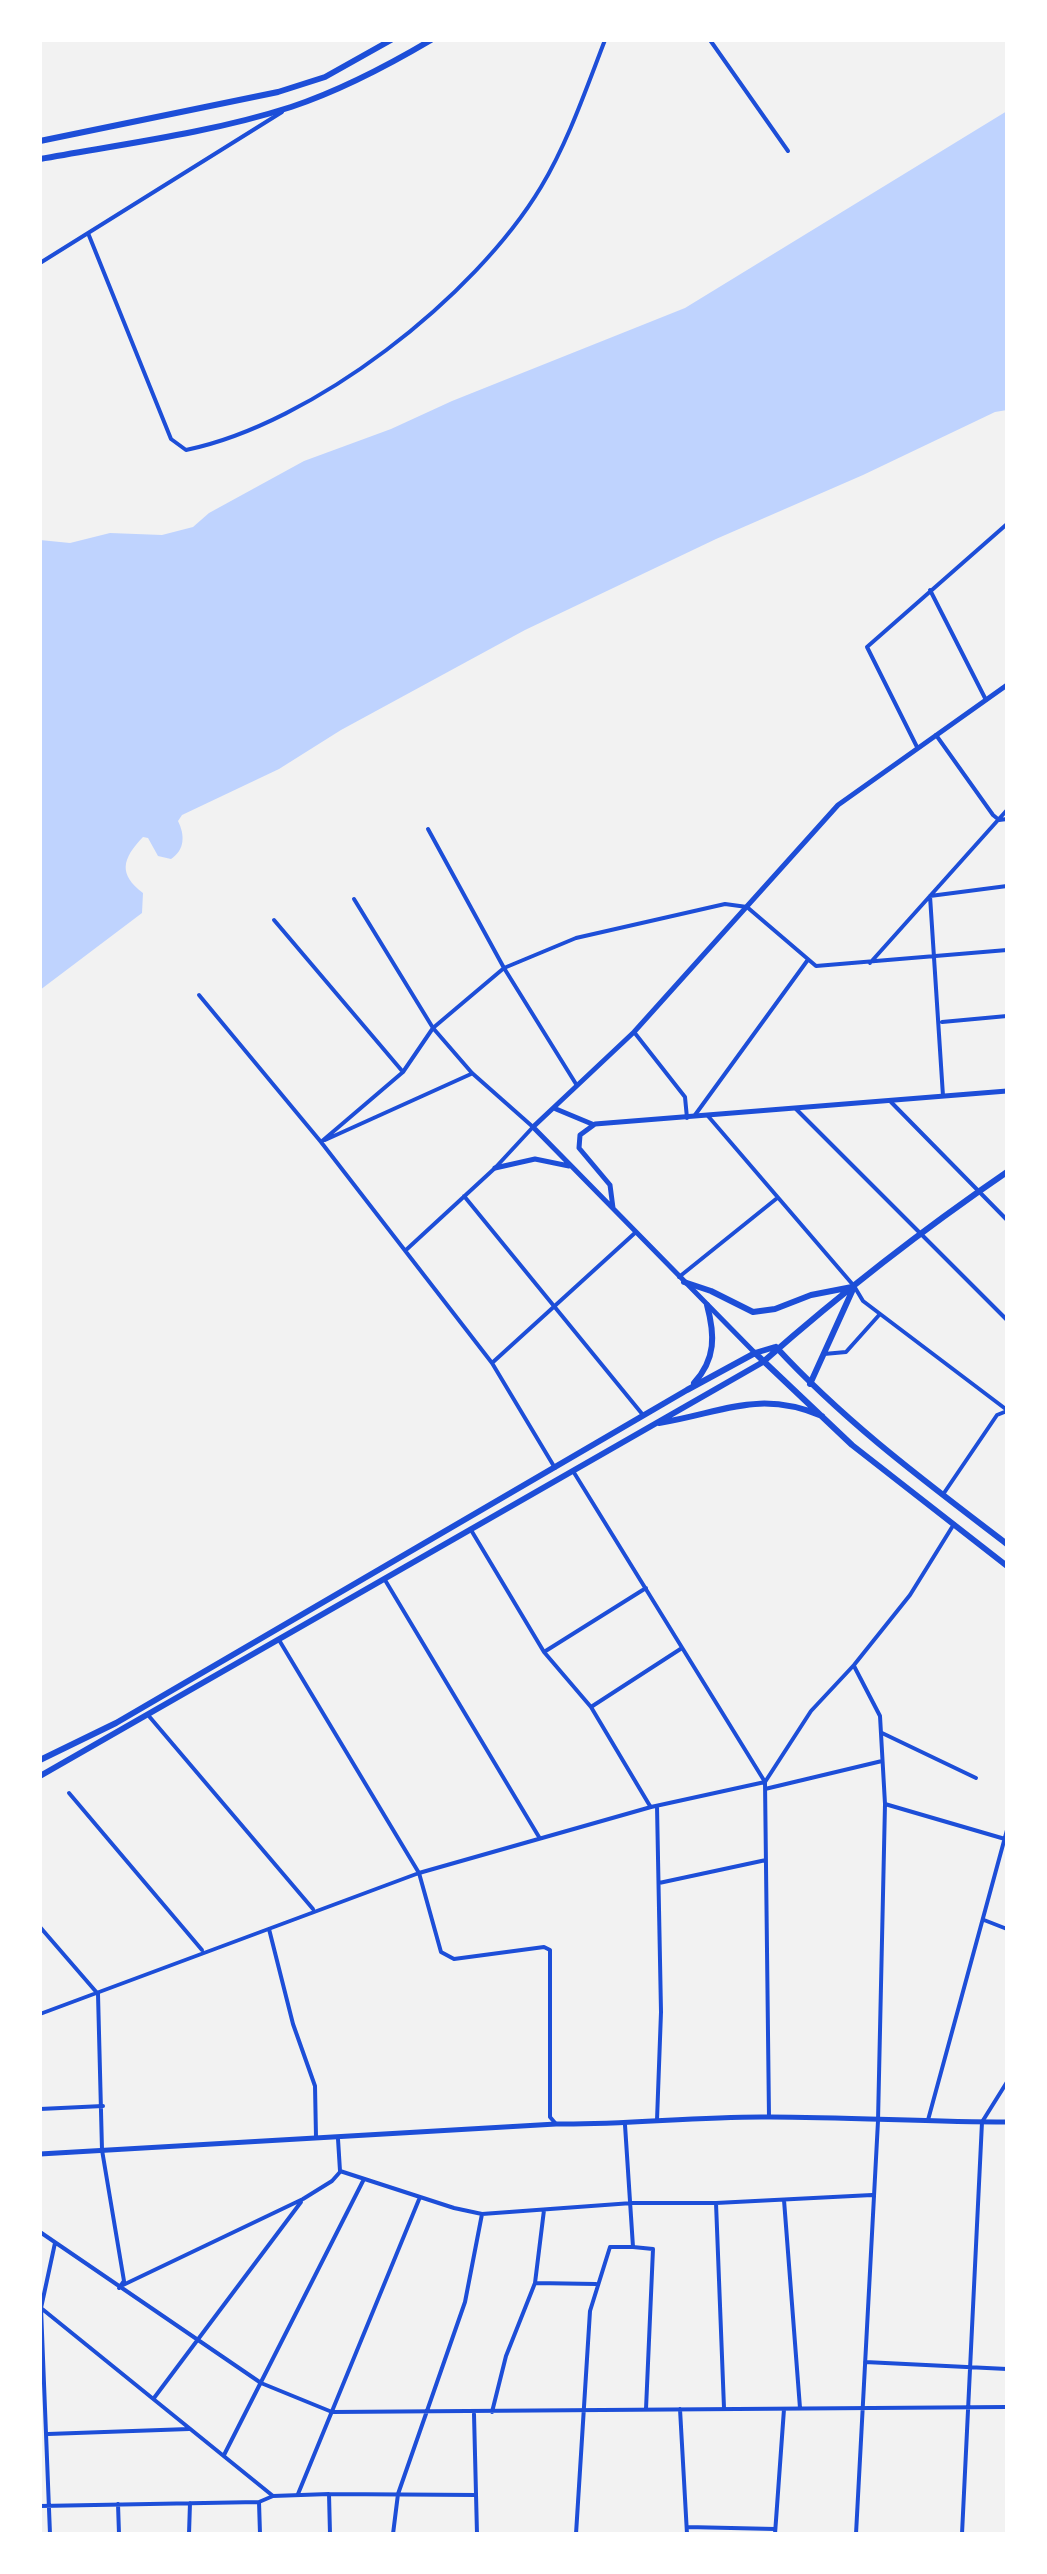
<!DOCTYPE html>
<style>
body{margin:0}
#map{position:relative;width:1047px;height:2574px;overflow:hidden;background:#f2f2f2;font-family:Ubuntu,sans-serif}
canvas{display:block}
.frame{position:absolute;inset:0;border:42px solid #fff;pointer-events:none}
</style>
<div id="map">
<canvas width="1047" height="2574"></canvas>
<div class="frame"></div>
</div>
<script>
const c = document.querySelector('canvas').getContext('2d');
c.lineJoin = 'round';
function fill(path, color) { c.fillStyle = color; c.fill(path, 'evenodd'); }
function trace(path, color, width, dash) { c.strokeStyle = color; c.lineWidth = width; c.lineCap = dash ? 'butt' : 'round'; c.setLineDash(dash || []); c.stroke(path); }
const water = new Path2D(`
 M1007,111v299l-12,2 -132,63 -147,64 -191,91 -184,100 -62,39 -97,46 -4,6c7,14 7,29 -7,38l-13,-3 -10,-18 -5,-1c-21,22 -25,37 0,56l-1,20 -102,77v-450l30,3 40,-10 52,2 31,-8 16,-14 95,-52 87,-32 61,-28 233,-93z`);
const minor = new Path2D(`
 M710,40l78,111
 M88,233l83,206 15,11c127,-26 289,-153 355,-263 27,-45 45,-98 64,-147
 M40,263l242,-151
 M930,590l56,110
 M936,735l57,80 6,5 8,-1
 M917,747l-50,-100 140,-123
 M428,829l76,139 72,116
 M930,896l13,200
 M930,896l77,-10
 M354,899l79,129 39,45 61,54 -38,41 -89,82
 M274,920l129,152
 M870,963l137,-153
 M199,995l122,147 171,221 63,105
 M942,1022l65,-6
 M634,1032l51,65 2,21
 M891,1102l116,118
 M796,1109l211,211
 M695,1115l112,-154
 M708,1116l146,170 9,15 144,109
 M325,1140l146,-66
 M321,1142l82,-70 30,-44 71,-60 72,-30 149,-34 22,3 69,59 191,-16
 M464,1196l179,219
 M679,1277l97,-78
 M824,1354l22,-2 34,-38
 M492,1363l144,-131
 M573,1471l192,311 4,335
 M944,1493l53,-78 10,-4
 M471,1530l73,122 47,55 59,99
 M385,1580l154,257
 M279,1640l140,233 22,79 13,7 90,-12 6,3v167l6,7
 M544,1652l102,-64
 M854,1666l26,50 5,88 -7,317 -22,413
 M591,1707l91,-59
 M148,1715l165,194
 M882,1733l94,45
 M765,1789l117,-28
 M69,1793l133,157
 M885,1804l120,35
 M657,1806l4,206 -4,108
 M659,1883l107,-23
 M984,1920l23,9
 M40,1927l58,67 4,156 22,131 -5,7
 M269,1929l24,95 22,62 1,51
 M40,2014l379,-141 232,-66 114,-25 46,-71 43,-46 56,-70 44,-71
 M40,2109l63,-3
 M928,2120l79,-290
 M338,2139l2,32 114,37 28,6 150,-11h84l156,-8
 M784,2200l16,208
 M716,2203l8,205
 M40,2232l221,151 71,29 675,-5
 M633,2247l20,2 -7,160
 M535,2283l61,1
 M123,2285l180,-86 29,-18 8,-9
 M41,2308l232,188
 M865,2362l142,7
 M154,2398l147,-196
 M680,2409l7,125
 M492,2412l14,-56 29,-73 9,-73
 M474,2414l3,120
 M48,2434l141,-5
 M224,2455l140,-276
 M298,2494l122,-297
 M329,2494l1,40
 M259,2502l1,32
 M118,2504l1,30
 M40,2506l219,-4 14,-6 56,-2 147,1
 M687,2527l88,2
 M50,2534l-9,-226 14,-65
 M189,2534l1,-31
 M393,2534l5,-40 67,-192 17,-88
 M576,2534l14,-223 20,-64h23l-8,-122
 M775,2534l9,-125
 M962,2534l20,-412 25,-40`);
const tertiary = new Path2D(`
 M556,1109l36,15
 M495,1168l40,-9 34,7
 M613,1208l-3,-23 -31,-37 1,-13 15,-11 412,-33
 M755,1353l-222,-226 101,-95 204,-227 169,-120
 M40,2154l516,-30c71,1 142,-8 214,-7 79,0 158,5 237,5`);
const secondary = new Path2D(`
 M40,141l238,-49 47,-15 66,-37
 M40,159c83,-15 170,-26 251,-52 48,-16 96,-41 140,-67
 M684,1282l27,9 42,21 22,-3 36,-14 41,-8
 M776,1347c70,76 150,135 231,197
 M755,1353l97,92 155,121
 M694,1383c22,-24 21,-48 13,-78
 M810,1384l44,-97
 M659,1423c63,-10 99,-34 163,-7
 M40,1760l76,-37 571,-333 68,-37 20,-6
 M40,1776l723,-414c76,-67 159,-132 244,-190`);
fill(water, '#bfd3fe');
trace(minor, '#1d4ed8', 4);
trace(tertiary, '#1d4ed8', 5);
trace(secondary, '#1d4ed8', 6);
</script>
